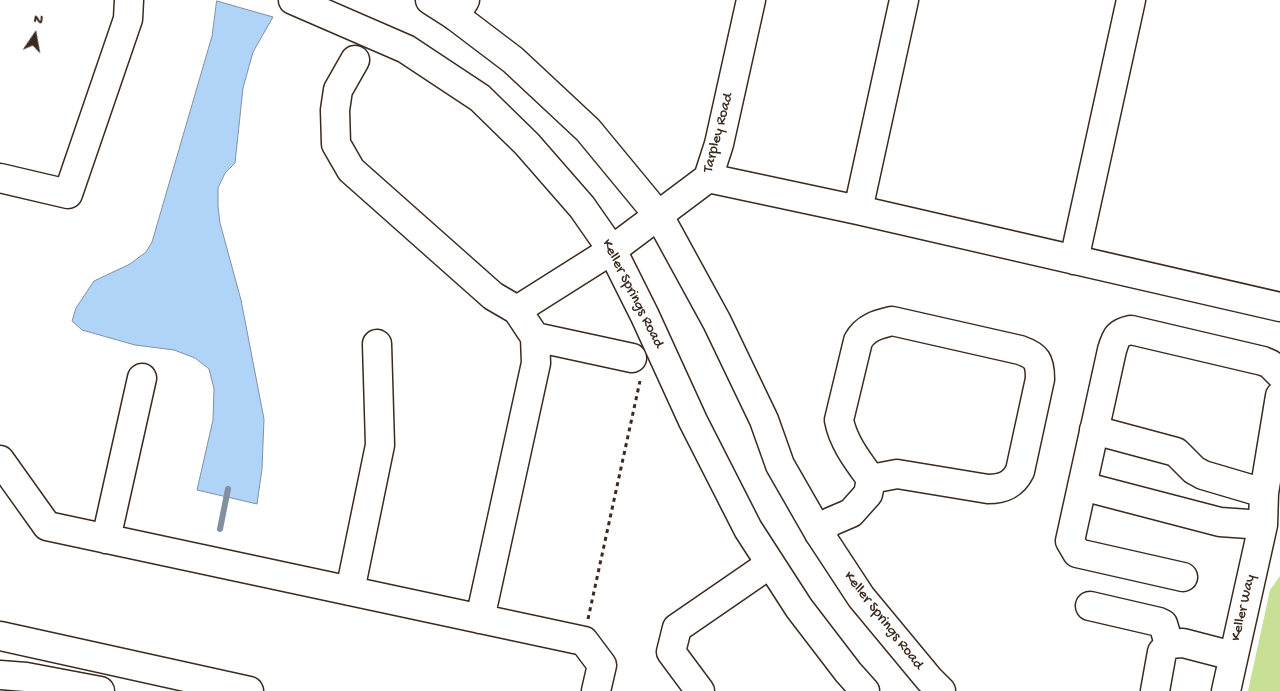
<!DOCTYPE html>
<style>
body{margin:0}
#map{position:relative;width:1280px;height:691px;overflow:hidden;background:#fff;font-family:"Gochi Hand",sans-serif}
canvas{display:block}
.north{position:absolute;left:10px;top:10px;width:50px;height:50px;-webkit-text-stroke:4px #fff;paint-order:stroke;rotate:12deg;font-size:14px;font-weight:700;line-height:20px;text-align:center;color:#3b2a1e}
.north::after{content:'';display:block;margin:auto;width:18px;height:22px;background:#3b2a1e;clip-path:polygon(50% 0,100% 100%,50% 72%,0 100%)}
</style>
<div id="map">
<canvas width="1280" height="691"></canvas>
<div class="north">N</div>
</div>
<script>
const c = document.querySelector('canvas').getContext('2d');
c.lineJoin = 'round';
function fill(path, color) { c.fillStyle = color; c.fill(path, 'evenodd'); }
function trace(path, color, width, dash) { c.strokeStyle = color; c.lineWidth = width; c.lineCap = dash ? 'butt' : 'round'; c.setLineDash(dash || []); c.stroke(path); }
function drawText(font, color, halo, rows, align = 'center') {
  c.font = font + ' "Gochi Hand",sans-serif'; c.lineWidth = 5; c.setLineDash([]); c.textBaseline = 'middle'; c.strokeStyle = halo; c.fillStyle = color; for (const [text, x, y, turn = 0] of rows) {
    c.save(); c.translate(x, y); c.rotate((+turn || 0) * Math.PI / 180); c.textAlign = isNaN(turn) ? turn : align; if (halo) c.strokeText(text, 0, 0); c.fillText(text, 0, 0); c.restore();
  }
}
const green = new Path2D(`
 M1280,576v115h-32l22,-101z`);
const water = new Path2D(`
 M217,1l56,16 -20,35 -10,36 -8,75 -10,10 -7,15v18l2,17 21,77 23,119 -2,50 -5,35 -60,-14 16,-70 1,-31 -5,-20 -14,-11 -21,-8 -39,-5 -53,-15 -10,-9 4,-13 18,-27 36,-17 16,-12 6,-10 60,-206z`);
const stream = new Path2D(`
 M220,529l8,-40`);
const path = new Path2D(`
 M588,619l52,-238`);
const minor = new Path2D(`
 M455,16l10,-16
 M355,60l-17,30 -3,20 1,34 15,26 142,126 24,14 18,27 1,26 -56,256
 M0,178l68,16 60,-175 1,-19
 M708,178l150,32 422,97
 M858,210l46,-210
 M1074,260l57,-260
 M517,310l95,-60 96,-72 11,-34 32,-144
 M535,337l97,21
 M1094,430l82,22 18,18 9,5 61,18
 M0,460l47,66 537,115 18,24 -6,26
 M1082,486l138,36 43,3
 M819,533l11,-11 21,-9 17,-19 3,-15c-13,-18 -28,-37 -32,-59l19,-79c7,-13 20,-17 34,-20l128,29c17,6 20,11 20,29l-20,92c-7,14 -17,18 -32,18l-91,-15 -26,5
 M106,539l36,-161
 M1183,577l-106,-24 -7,-12 42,-191c4,-13 5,-17 19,-20l132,31 7,3 10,10
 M350,591l30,-146 -3,-101
 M1090,606l69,16 4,2 6,20
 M0,675l26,2 74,14
 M700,691l-29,-39 6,-24 93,-64
 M1155,691l7,-39 7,-8 14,-1 50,13
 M1226,691l37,-166 1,-32 16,-97`);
const major = new Path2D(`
 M293,0l113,49 74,49 47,46 55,63 30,43 33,66 48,105 55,108 51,79 49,64 17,19
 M430,0l25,16 58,44 75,70 71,86 58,106 47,98 16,45 39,68 42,64 68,82 12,12
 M0,636l249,55`);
const streetNames = [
 ["Tarpley Road",719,133,-75],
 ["Keller Springs Road",632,294,63],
 ["Keller Way",1244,608,-77],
 ["Keller Springs Road",883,621,52]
];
fill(green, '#c7e096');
fill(water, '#afd4f8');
trace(water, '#8190a1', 1);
trace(stream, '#8190a1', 6);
trace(minor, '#3b2a1e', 31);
trace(major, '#3b2a1e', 31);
trace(path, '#3b2a1e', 3, [4, 4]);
trace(minor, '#fff', 28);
trace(major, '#fff', 28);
drawText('15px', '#3b2a1e', '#fff', streetNames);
</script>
